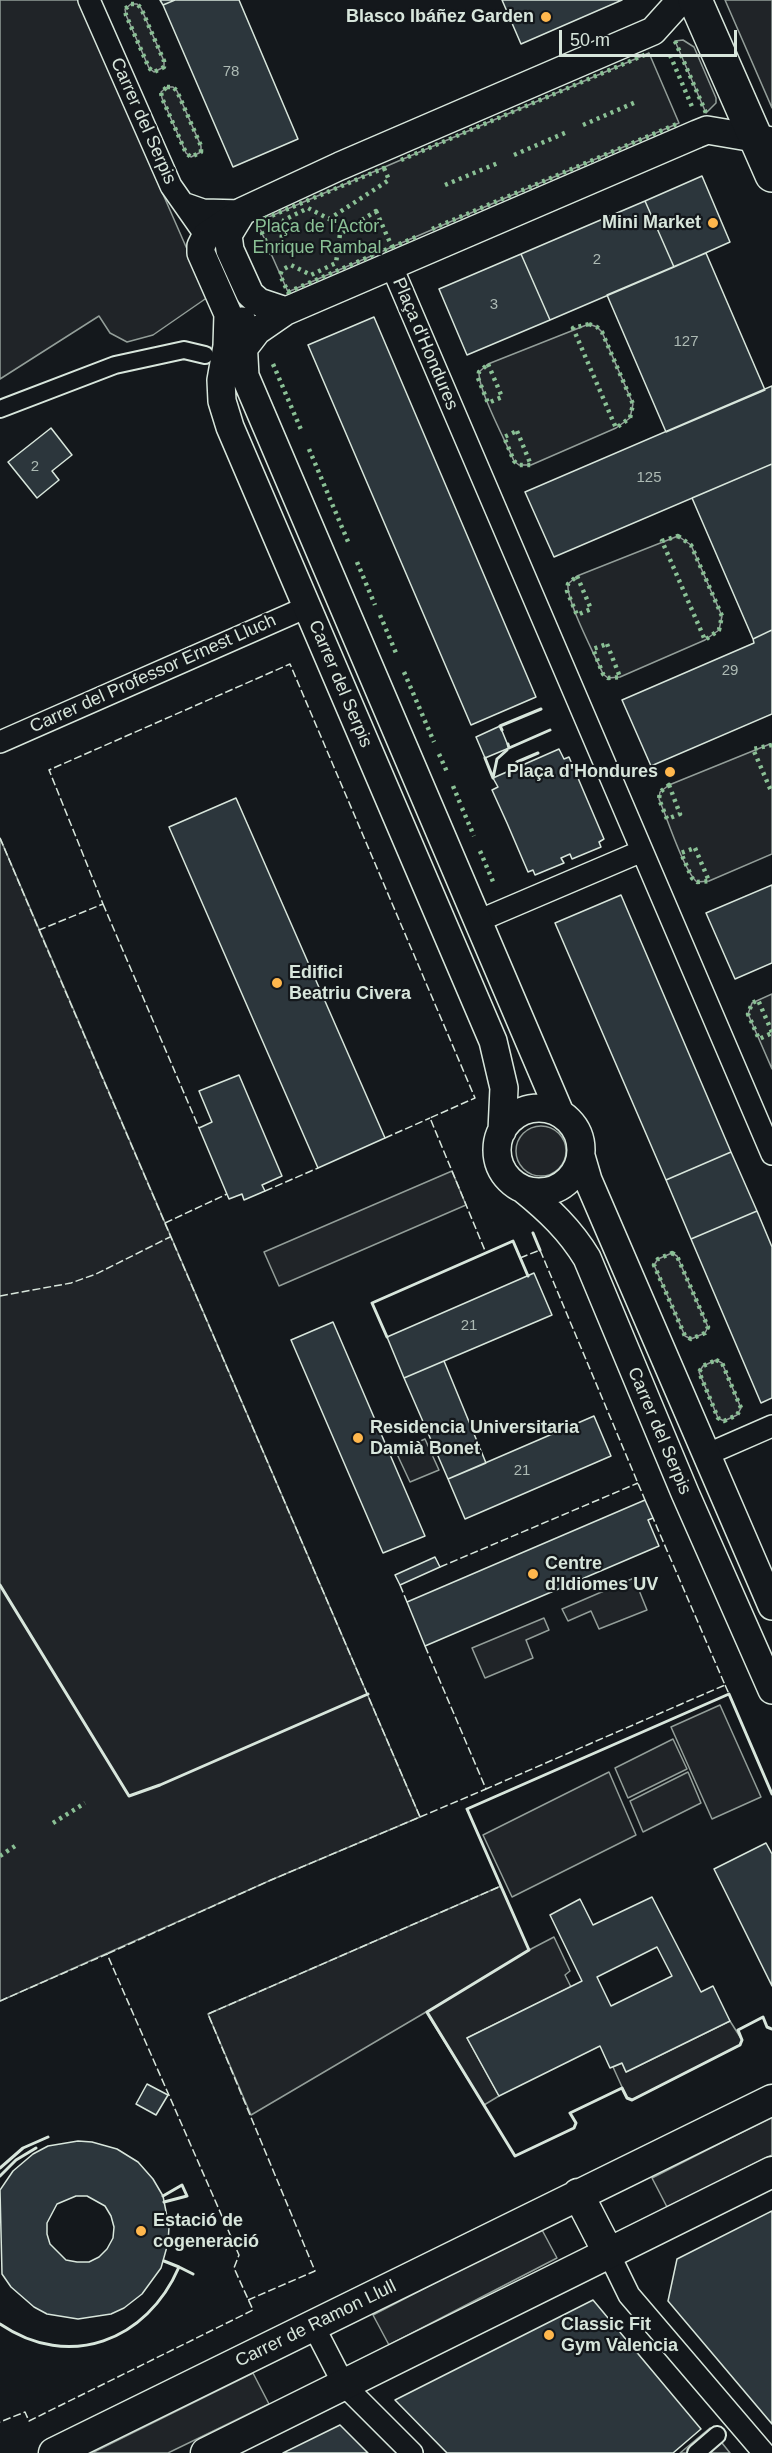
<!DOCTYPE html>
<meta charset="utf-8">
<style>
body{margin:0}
#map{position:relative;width:772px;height:2453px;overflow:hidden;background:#14181c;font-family:Helvetica,sans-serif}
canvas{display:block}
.scale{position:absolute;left:559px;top:30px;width:178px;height:27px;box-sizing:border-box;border:3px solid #d8e6dc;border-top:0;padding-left:8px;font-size:18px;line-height:21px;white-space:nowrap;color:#d8e6dc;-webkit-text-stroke:4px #14181c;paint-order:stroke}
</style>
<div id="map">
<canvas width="772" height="2453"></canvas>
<div class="scale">50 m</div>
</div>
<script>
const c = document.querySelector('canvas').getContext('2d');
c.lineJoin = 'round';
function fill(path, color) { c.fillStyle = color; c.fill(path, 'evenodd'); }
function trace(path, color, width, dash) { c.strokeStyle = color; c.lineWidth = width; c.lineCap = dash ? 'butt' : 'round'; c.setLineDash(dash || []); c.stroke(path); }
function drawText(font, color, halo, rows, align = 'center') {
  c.font = font + ' Helvetica,sans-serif'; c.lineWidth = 4.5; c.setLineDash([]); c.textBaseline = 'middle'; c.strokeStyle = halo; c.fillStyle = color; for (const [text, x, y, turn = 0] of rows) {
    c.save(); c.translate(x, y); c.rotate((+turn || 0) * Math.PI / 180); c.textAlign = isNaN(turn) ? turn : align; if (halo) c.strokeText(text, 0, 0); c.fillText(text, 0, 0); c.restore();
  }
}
const green = new Path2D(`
 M0,0h78l130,297 -55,38 -26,7 -17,-9 -11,-17 -99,63z
 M725,0h47v108z
 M131,4h6l4,4 23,53v6l-10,5 -5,-4 -23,-53 -1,-6z
 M683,40l11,7 22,51v5l-10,10 -31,-72z
 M649,53l30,70 -391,169 -31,-70z
 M167,87h6l4,4 24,55v6l-10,5 -5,-4 -24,-55 -1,-6z
 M589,324l8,3 5,5 31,72 -3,14 -14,10 -85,37h-12l-5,-4c-8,-19 -36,-71 -35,-89l9,-8z
 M678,536l13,9 31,71 -3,14 -14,10 -85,37 -12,1 -5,-4c-8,-19 -37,-73 -35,-90l9,-8z
 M770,744l2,1v109l-63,27 -12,1c-13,-11 -30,-64 -38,-83l1,-7 9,-7z
 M0,838l420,979 -149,63 -271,121z
 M772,994v75l-24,-55 4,-11z
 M516 1151a25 25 0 1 1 50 0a25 25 0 1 1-50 0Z
 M452,1171l14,34 -187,81 -15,-34z
 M672,1253l5,3 31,71 -3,6 -14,6 -6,-3 -31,-71 4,-6z
 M716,1360l6,3 19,45 -4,7 -13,6 -6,-3 -19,-46 4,-6z
 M425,1439l14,31 -29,12 -14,-30z
 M634,1578l13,32 -48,19 -8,-18 -23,10 -6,-12z
 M544,1618l5,12 -23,10 7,18 -48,20 -13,-30z
 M720,1705l41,92 -49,22 -41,-92z
 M673,1739l14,30 -59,29 -13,-30z
 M609,1772l27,63 -124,62 -29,-62z
 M688,1772l13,31 -58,29 -13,-31z
 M501,1886l28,64 25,-13 16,34 -5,4 6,12 -104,51 32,58 -15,9 -58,-93 -175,103 -43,-101z
 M730,2021l12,19 -2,5 -108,55 -5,-2 -14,-31 9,-4 4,9z
 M772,2117v38l-105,52 -15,-29z
 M541,2228l16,30 -168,87 -16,-30z
 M253,2373l16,31 -101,49h-76z
 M710,2428l20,25h-50z`);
const building = new Path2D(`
 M160,0h15l-12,5z
 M175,0h64l59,139 -65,28 -70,-162z
 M502,0h120l-101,44z
 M702,176l28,66 -56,25 -29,-66z
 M645,201l29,66 -124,53 -29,-66z
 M706,253l59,137 -99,42 -59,-137z
 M521,254l29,66 -83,35 -28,-66z
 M374,317l162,380 -65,28 -163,-380z
 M772,386v78l-218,93 -29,-65z
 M51,428l21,27 -20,16 7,9 -22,18 -29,-36z
 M772,464v166l-19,9 -61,-141z
 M772,630v84l-121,52 -29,-66 132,-57 -1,-4z
 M500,726l9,22 -24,10 -9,-21z
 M559,749l5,10 5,-2 35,82 -5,3 2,5 -29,12 -2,-5 -9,4 3,5 -29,12 -2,-5 -5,2 -21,-49 -15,-33 6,-3 -5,-9z
 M236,798l149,340 -67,30 -149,-341z
 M772,885v78l-37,16 -29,-66z
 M621,895l110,257 -65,28 -111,-257z
 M239,1075l43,101 -20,9 3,6 -21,9 -2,-6 -13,5 -30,-71 13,-6 -13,-31z
 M731,1152l26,59 -66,28 -25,-59z
 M757,1211l15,36v151l-11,5 -70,-164z
 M534,1273l18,42 -148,63 -17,-41z
 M333,1322l92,214 -42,17 -92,-213z
 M444,1361l42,102 -38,16 -44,-101z
 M594,1416l17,40 -146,63 -17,-40z
 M645,1500l8,18 -5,2 11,26 -234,100 -18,-44z
 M435,1557l5,10 -40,18 -5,-10z
 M766,1843l6,11v132l-58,-117z
 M652,1897l49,95 12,-6 17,35 -104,51 -4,-9 -12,5 -10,-22 -101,50 -32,-58 115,-57 -32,-66 30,-16 13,26zM657,1947l15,29 -61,30 -14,-29z
 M147,2084l21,11 -12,20 -20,-11z
 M78,2141l14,1 25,7 21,13 15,17 10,17 6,31 -1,16 -7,25 -19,26 -18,14 -13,6 -33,5 -31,-5 -13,-7 -23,-20 -9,-13 -2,-84 13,-19 20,-17 15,-8zM76,2196h11l18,10 6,10 3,11 -1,11 -6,11 -8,8 -10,5h-12l-11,-2 -16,-16 -3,-10v-11l10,-19z
 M772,2211v213l-104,-123 9,-42z
 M593,2300l108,129 -28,24h-226l-52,-53z
 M340,2425l28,28h-85z`);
const pedestrian = new Path2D(`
 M0,409l115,-44 69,-15 21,5
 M696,2453l21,-18`);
const minor = new Path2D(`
 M89,0l82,186 35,50
 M183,203l20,7 40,1
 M392,267l380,887
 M0,742l307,-135
 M478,921l164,-70
 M708,1454l64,-28
 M608,2252l21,43 135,158
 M313,2325l31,60 68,68`);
const tertiary = new Path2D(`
 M242,212l-14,23 2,15 20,44 9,8 27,9
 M242,321l3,55 315,737
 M244,348l13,-17 29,-20 411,-177 10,-4 65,11
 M497 1150a42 42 0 1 1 84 0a42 42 0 1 1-84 0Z
 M502,1131l2,-43 -11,-47 -263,-614 -8,-26 -1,-21 6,-34 1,-32 -27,-61v-7l5,-10 37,-25 97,-45 313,-135 28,-31
 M581,1156l7,24 184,426
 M523,1189c26,21 47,41 64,69l98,235 87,197`);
const secondary = new Path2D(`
 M578,2194l30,58
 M54,2453l718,-353
 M206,2453l566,-281`);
const primary = new Path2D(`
 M695,0l77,175`);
const hedge = new Path2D(`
 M131,4h6l4,4 23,53v6l-10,5 -5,-4 -23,-53 -1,-6z
 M675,41l31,72
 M670,55l23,54
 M167,87h6l4,4 24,55v6l-10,5 -5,-4 -24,-55 -1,-6z
 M583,125l53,-23
 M514,155l53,-23
 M401,160l248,-107
 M384,168l5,12 -60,39 -21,-11 -24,12 -4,29 -3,3 -6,1 -14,-31z
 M445,185l53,-22
 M376,211l16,36 -104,45 -8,-17 2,-5 9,-5 20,10 25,-12 4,-29z
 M432,229l247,-106
 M392,247l24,-10
 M589,324l8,3 5,5 31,72 -3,14 -14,10 -43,-100z
 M273,364l29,68
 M488,364l14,33 -14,6 -10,-25 1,-6z
 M517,431l14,34h-12l-5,-4 -10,-24z
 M309,449l40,95
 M678,536l13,9 31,71 -3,14 -14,10 -43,-99z
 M357,562l18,43
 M577,576l14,33 -14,6 -10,-24 1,-7z
 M380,615l16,38
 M607,644l13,33 -12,1 -5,-4 -10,-25z
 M404,672l30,70
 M772,745l-19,4 19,44
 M439,754l8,18
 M669,785l11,29 -13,5 -8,-20 1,-7z
 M453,786l7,17
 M462,808l12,28
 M695,848l14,33 -12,1 -5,-4 -11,-25z
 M480,851l14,33
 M772,1032l-14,-32 -6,3 -4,11 11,25 13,-6
 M672,1253l5,3 31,71 -3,6 -14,6 -6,-3 -31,-71 4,-6z
 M716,1360l6,3 19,45 -4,7 -13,6 -6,-3 -19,-46 4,-6z
 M53,1823l32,-20
 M0,1856l15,-10`);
const fence = new Path2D(`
 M0,838l39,92 64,-26 -54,-134 241,-106 185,434 -45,20 56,135
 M103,904l96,224
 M39,930l381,887 -149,63 -164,74
 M385,1138l45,-20
 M265,1191l53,-23
 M165,1223l62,-29
 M520,1258l20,-8 105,250
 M0,1296l71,-13 25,-9 74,-37
 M440,1567l198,-84
 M400,1585l7,17
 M425,1646l61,143 239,-104 -72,-167
 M725,1685l4,9
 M420,1817l66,-28
 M0,2001l107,-47 132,301 -5,13 19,42 -224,111 -4,-9 -25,10
 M248,2300l67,-29 -107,-257 293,-128`);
const wall = new Path2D(`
 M502,730l-2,-4 41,-17
 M508,744l1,4 41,-18
 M485,758l8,20 4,-19 10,-9
 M510,770l7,-8 21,-9
 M533,1233l7,17
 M387,1337l-15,-34 141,-62 15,35
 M0,1585l129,211 31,-11 208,-91
 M772,1794l-43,-100 -262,115 62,141 -102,62 88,144 59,-28 2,-5 -6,-10 52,-25 5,10 5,2 108,-55 2,-5 -4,-10 25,-13 4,10 5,2
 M0,2168l23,-20 25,-11
 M0,2176l16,-16 20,-12
 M163,2196l19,-11 5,11 -23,6
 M164,2261l15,6
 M0,2324c69,47 147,17 179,-57l14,7`);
const markers = [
 [546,17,6,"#ffb74d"],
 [713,223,6,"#ffb74d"],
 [670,772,6,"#ffb74d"],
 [277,983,6,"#ffb74d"],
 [358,1438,6,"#ffb74d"],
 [533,1574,6,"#ffb74d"],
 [141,2231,6,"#ffb74d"],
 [549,2335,6,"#ffb74d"]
];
const numberNames = [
 ["78",231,72],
 ["2",597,260],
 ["3",494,305],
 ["127",686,342],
 ["2",35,467],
 ["125",649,478],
 ["29",730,671],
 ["21",469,1326],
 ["21",522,1471]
];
const poiNames = [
 ["Blasco Ibáñez Garden",534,17,"right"],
 ["Mini Market",701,223,"right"],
 ["Plaça d'Hondures",658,772,"right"],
 ["Edifici",289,973],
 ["Beatriu Civera",289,994],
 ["Residencia Universitaria",370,1428],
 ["Damià Bonet",370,1449],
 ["Centre",545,1564],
 ["d'Idiomes UV",545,1585],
 ["Estació de",153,2221],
 ["cogeneració",153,2242],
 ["Classic Fit",561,2325],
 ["Gym Valencia",561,2346]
];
const streetNames = [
 ["Carrer del Serpis",143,121,66],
 ["Plaça d'Hondures",425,344,67],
 ["Carrer del Professor Ernest Lluch",153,674,-24],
 ["Carrer del Serpis",340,684,67],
 ["Carrer del Serpis",659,1431,67],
 ["Carrer de Ramon Llull",316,2324,-26]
];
const parkNames = [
 ["Plaça de l'Actor",317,227],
 ["Enrique Rambal",317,248]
];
fill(green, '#202428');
trace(green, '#939e99', 1.5);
fill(building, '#2c363c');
trace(building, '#d8e6dc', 1.5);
trace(pedestrian, '#d8e6dc', 20);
trace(minor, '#d8e6dc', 24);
trace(tertiary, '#d8e6dc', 30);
trace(secondary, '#d8e6dc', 33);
trace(primary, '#d8e6dc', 36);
trace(pedestrian, '#14181c', 16);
trace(minor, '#14181c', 21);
trace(tertiary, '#14181c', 27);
trace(secondary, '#14181c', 30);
trace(primary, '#14181c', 33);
trace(hedge, '#8ac095', 4.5, [3, 4.5]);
trace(fence, '#d8e6dc', 1.5, [8, 3]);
trace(wall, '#d8e6dc', 3);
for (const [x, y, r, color] of markers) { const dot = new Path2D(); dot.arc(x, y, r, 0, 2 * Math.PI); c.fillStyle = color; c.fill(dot); trace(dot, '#14181c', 2); }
drawText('15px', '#adbab4', null, numberNames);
drawText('bold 18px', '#d8e6dc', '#14181c', poiNames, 'left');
drawText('18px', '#d8e6dc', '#14181c', streetNames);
drawText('18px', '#8ac095', '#14181c', parkNames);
</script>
